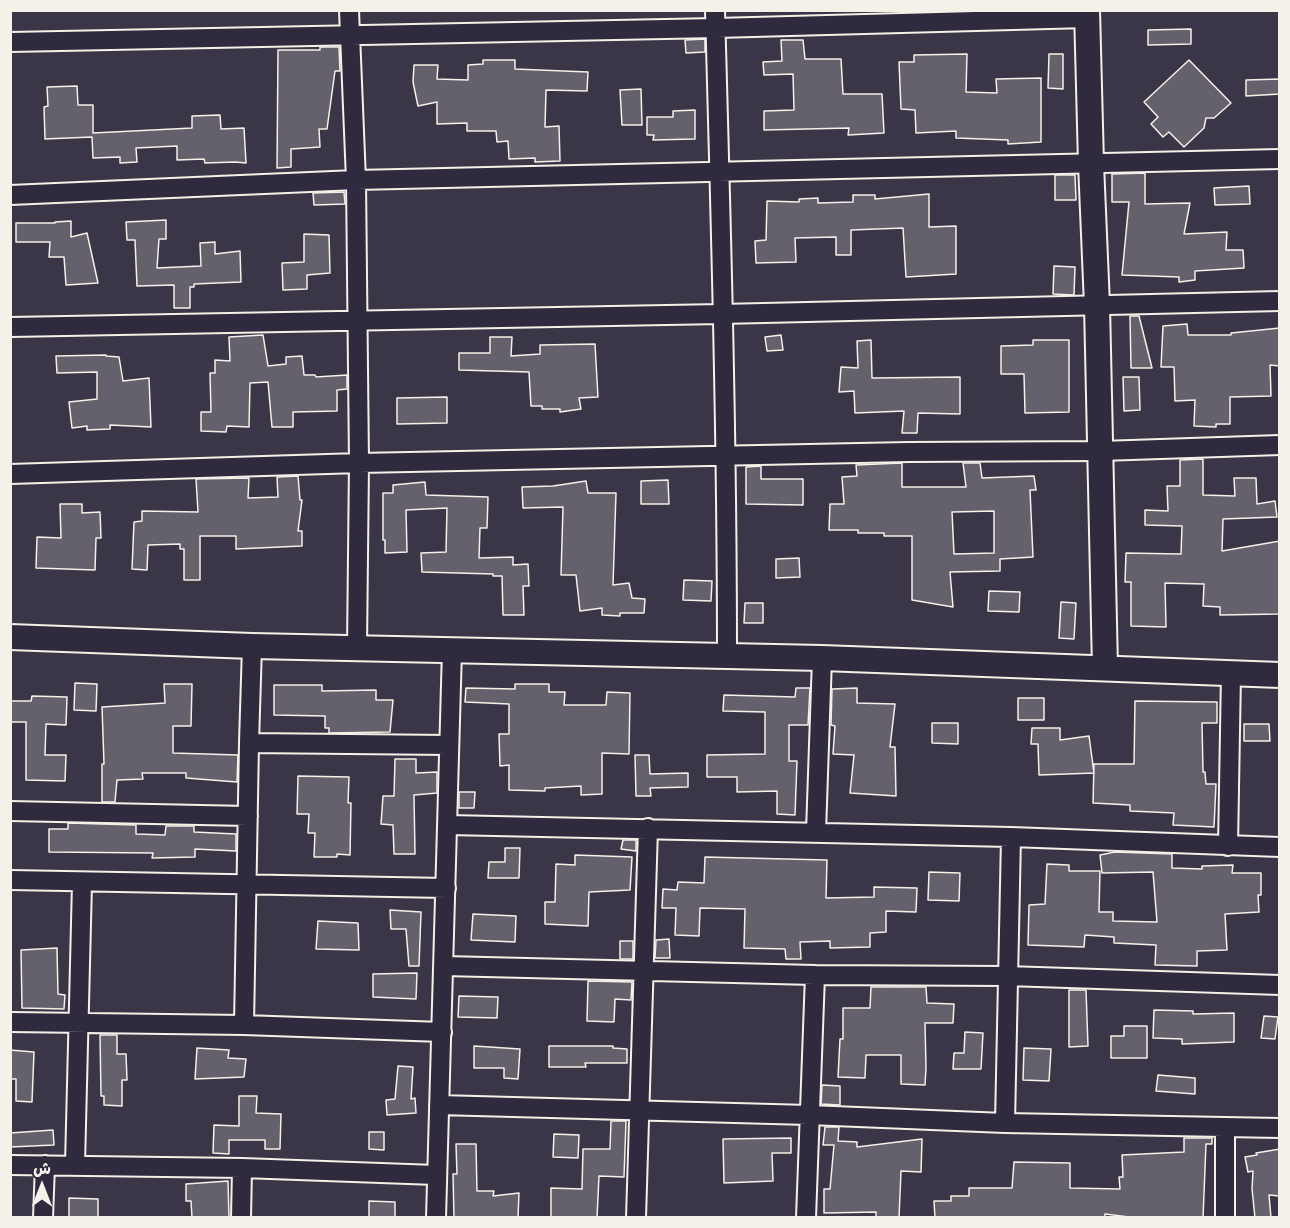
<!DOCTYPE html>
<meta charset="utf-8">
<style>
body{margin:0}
#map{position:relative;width:1290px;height:1228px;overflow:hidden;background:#3b3647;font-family:Delius,"Playpen Sans Arabic",sans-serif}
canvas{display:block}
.frame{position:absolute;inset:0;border:12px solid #f4f1e8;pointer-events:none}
.north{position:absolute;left:12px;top:1156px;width:60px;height:60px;-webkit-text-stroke:4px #2f2a3d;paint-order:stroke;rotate:0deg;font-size:16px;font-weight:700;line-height:24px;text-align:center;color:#f4f1e8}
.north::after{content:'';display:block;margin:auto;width:21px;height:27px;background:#f4f1e8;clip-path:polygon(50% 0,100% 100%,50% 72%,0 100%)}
</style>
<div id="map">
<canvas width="1290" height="1228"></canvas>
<div class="frame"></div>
<div class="north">ش</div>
</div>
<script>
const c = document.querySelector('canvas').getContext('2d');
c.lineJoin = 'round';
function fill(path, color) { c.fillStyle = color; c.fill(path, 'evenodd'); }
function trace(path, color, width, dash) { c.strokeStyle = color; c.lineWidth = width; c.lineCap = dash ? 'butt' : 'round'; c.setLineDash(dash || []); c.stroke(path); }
const building = new Path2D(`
 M1191,29v15l-43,1v-15z
 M705,39v13l-19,1 -1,-13z
 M781,40h22l2,19h36l2,35h39l2,39 -36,2 1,-7 -85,2v-19l30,-1 -1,-36 -29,1 -1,-13 19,-1z
 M320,47h19l1,24h-5l-8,58h-8l1,18 -29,2v18l-14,1 1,-118h42z
 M967,54l-1,38 31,1 -1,-14 45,-1v64l-33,2v-4l-52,-2v-7l-40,2 -1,-23 -14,-1 -2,-47h15v-7z
 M1049,54h14v35l-15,-1z
 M483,60h32v9l73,3 -1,19 -41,-1 -1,37 14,-1 1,35 -25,1v-4l-26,1 -1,-18 -11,1 -1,-11h-29v-8l-30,1v-22l-19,4 -5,-24 1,-17h24l-1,14 31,1v-15l15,-1z
 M1189,60l42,43 -17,15h-8l-2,10 -20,19 -15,-15 -6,5 -12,-13 7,-7 -14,-15z
 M1280,79v15l-34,2v-16z
 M77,86l1,19h15v28l99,-5v-12l28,-1 1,14 23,-1 2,35 -11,-1 -30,1 -1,-4 -27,1v-14l-41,2 1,14 -17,1v-6l-27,1 -1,-21 -47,2 -1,-32 4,-1 -1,-19z
 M641,89l1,36h-20l-2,-35z
 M695,110v29l-42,1 1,-5h-7v-18h26v-6z
 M1145,173v31l45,-1 -6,31 43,-2 -1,18h17l1,18 -49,3v9l-16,2v-5l-57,-2 7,-73h-17v-28z
 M1055,175h20l1,25h-21z
 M1249,186l1,18 -35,1 -1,-17z
 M344,192l1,12 -31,1 -1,-12z
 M929,194v33l27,-1v48l-50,3 -3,-49 -52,2v25h-15v-18l-41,1 1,24 -40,1 -1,-22 11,-1 1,-39 32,1v-3l19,-1v5l35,-1v-7h22v4z
 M166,220v19h-7l-2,29 44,-2 -1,-23 15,-1v12l25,-3 1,31 -47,2v3h-4v21h-16v-23l-37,1 -2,-46h-8l-1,-18z
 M71,221v16l16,-4 11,50 -32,2 -2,-28h-15l1,-15h-34v-19h39v-1z
 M304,234l25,1 1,38 -23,2v14l-24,1 -1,-27 22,-1z
 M1054,266l21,1 -1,28 -21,-1z
 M1130,316h9l13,52h-21z
 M1187,324l1,11h43v-2l49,-5v38l-10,-1 1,31 -41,1v27h-14v3l-22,-1 1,-26 -20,1 -1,-34h-13l2,-41z
 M263,335l5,31 18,-2v-7l16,-1 2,19h11l1,2 31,-2v14l-10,1v21l-44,1v15h-21l-4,-45 -18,1 -1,44 -22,-1 -1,6 -25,-1v-19h10l-1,-39h5v-13l15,1 -1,-24z
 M781,335l2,15 -16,1 -2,-14z
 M490,337h22l-1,19 29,-2v-9l55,-1 3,53 -19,1 2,11 -21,3v-3h-18v-3h-11l-2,-34 -70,-2v-17h31z
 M871,340l1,38 88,-1v37l-42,-1 -1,20h-15l2,-22 -49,2 -1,-22 -15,1 2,-25 17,1 -1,-27z
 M1033,340h36v72l-44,1 -1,-39h-23v-28l32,-1z
 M106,355v1l13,1 4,24 26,-3 2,49 -41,-2v4l-23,1v-4l-15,2 -3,-26 28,-3v-27l-40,1 -1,-17z
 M1123,377h16l1,33 -16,1z
 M447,397v26l-50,1v-26z
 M1203,459v36l32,1 -1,-18h22l1,26 18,-3 2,16 -54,2 -1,32 58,-10v73l-60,1v-8l-17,-1 1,-22 -39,-1 1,44 -35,-1v-44h-6l1,-29 55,1 1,-28 -37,-1v-15l23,1 -1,-25h13v-26z
 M902,463v24h64l-3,-24h17l2,15 52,-2 2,14h-6l3,67 -33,2v12l-50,1 3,35 -41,-7v-64h-28v-3h-26v-3h-29l1,-26h14l-2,-27 15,-1 -1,-11zM994,511v42l-40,1 -2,-42z
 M761,466v13h42v26l-57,-1v-37z
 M298,476l2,24h2l-4,31h4v15l-66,3v-13h-36v44h-16v-31h-4v-5l-32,1 -1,25 -15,-1 2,-47 8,-1v-10l56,1 -2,-33 53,-1 -1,20 30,-1 -1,-20z
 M668,480l1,24h-28v-23z
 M586,481l2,12h28l-3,92 16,-2 3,15 13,1 -1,14h-24v3l-18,-1v-7l-22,3 -4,-36h-15l2,-68 -40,1 -1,-21 31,-1z
 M425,482l1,13 62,2 -1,31h-7l-1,30 34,-1v8l15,-1 1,22h-6l1,29h-21l-1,-39h-9v-2l-71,-2 -1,-19 25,-1 1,-44 -41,2 1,42 -22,1v-13h-2v-47h10v-8z
 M60,504h22v9l18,-1 1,26h-5l-1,32 -59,-2 1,-31 24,1z
 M799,558l1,19 -24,1v-19z
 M684,580l28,1 -1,20 -28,-1z
 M989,591l31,1 -1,20 -31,-1z
 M1061,602l15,1 -2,36 -15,-1z
 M745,603h18v20h-19z
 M75,683l22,1 -1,27 -22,-1z
 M164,684h28l-1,42h-18v27l65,2 -1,27 -51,-4v-5h-44l1,6 -26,1 -2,22h-13v-38h2l-2,-57 63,-4z
 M515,684h34v8h16l-1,13h42l1,-13 23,1 -1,61 -27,-1v41l-21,1v-9l-36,2v3l-36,-1v-25l-9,1 -1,-32h10v-30l-44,-2 1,-14 49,1z
 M274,685h48v6l54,-1v10h17l-3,32 -61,1v-5h-4v-12l-51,-1z
 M796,688h14l-2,37h-19v36h8l-2,54 -18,-1v-23l-40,1v-15h-30v-22l58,-1v-42l-42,-1 1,-16 71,2z
 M857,688v15l38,1 -5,43h5l1,49 -46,-3 4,-38 -21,-1 2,-28 -4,-1 1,-36z
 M32,696l35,1 -1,28 -20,-1 -1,31h21l-1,26 -39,-1v-58h-16v-21h21z
 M1018,698h26v22h-26z
 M1135,701l82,1v21h-15l1,49h2l1,12h10l-2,43 -41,-2 1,-12 -44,-2v-6l-37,-2 1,-39h40z
 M932,723h26v21l-26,-1z
 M1244,724h25l1,17h-26z
 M1032,728h28v12l29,-4 5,37 -55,2 -1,-31h-7z
 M635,755h14l1,19 38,-1v14l-38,1 1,8h-15z
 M395,759h21v14l21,-1v21l-23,2 1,59h-21l-1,-29 -12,-1 2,-28h11z
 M298,776l51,1 -1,26h3l-1,52 -13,-1v3h-23l1,-24h-7l1,-19h-12z
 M459,792h16l-1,16h-15z
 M68,823l68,2v9l29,1 1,-9h28v6l42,2v17l-41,-2v8l-43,1 1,-5 -104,-1v-23h19z
 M623,840h13v11l-15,-2z
 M505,848h15l-1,30h-31l1,-16h16z
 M1115,852l57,2v14l30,1v-3l31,-1 -1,8h29v22h-3l1,17 -34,2 2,36 -30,1v15l-42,-1 1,-20 -42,-2v-6l-29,-2 -1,12 -56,-2 1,-40 16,-1 2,-40 22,1v6h31l-1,41h14v9l44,1 -4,-50 -51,1 -2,-18z
 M575,855l57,2 -2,33 -41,2 -1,34 -43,-2v-22h10l1,-38 19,1z
 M705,857l122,3 -1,38 48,-1v-10l43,1 -1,24 -30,-1v21l-16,1v14l-40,1v-7l-30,1 1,17h-15l-1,-10 -41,-1 1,-39 -45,-1 -1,28 -24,-1 1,-27h-14l1,-19 14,1 1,-8 26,1z
 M929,872l31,1 -1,28 -31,-1z
 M390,910l31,2 -2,54h-10l-3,-37h-15z
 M473,914l43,2 -1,26 -44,-2z
 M318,921l40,2 1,27 -43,-1z
 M669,939l1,19h-15l1,-18z
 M620,941h13v18h-13z
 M57,948l1,46 7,1 -1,14 -42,-1 -1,-58z
 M417,973l-1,26 -43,-2v-23z
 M588,981l44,1 -1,18 -16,-1 -1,23 -27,-1z
 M871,987h55l1,16 27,1 -1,19h-28l1,45 -1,17 -24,-1v-29h-35l-1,23 -27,-1 2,-38h3v-31h27z
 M1069,990h17l2,56 -19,1z
 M459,996l39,1 -1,21 -39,-1z
 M1154,1010l39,1v3l41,-1v29l-52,2v-5l-29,-1z
 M1264,1016l14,1 -3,22 -14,-1z
 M1124,1026h23v32h-36v-22h13z
 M965,1032l18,1 -2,36h-28l1,-16h10z
 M100,1035h17v19h9l1,26h-5v26l-18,-1v-9h-3z
 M474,1046l46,3 -2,30 -14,-1v-10h-30z
 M549,1046h64v2l14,1v14h-42l1,4h-37z
 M197,1048l32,2 -1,8 18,1 -2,18 -49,2z
 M1024,1048l27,1 -2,32 -26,-1z
 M10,1050l24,2 -2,50 -16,-1v-22h-6z
 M398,1066l15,1 -2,32 4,-1 1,15 -29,2 -1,-15 9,-1z
 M1158,1075l37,3v16l-39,-3z
 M822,1085l18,1v19l-19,-1z
 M239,1096h18l-1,17 25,1 -1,35h-15v-9h-36v14l-16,-1 1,-28 25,1z
 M611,1121h15l-2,56 -25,-1 -2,42 -46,-1v-29l31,1 1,-40h27z
 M825,1127h14l-1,14 19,1v5l65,-8 -1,33 -20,-1 -2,47h-23v-6l-52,1v-24h6l4,-44h-11z
 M53,1130l1,15 -44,2v-14z
 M369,1132h15v18l-15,-1z
 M554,1134l25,1 -1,23 -25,-1z
 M791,1138v15h-19l1,28 -49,2 -1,-44z
 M1184,1138h28v6h-6l-3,74h-66l-32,-4v4h-170l-1,-17h17v-5h18v-8h43l2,-26 56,1v25l50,1 -1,-12h4l-1,-22 62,-3z
 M456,1144h20l1,47h17l-1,5 26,-3 -1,25h-64l-1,-44h4z
 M1280,1149v47l-11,-1 2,23h-16l-3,-29 1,-18 -5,1 -3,-15 12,-2 -1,-2z
 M228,1181l1,37h-37l-1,-17h-5v-17z
 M69,1198l29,1v19h-29z
 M369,1201l26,1v16h-26z`);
const street = new Path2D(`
 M349,10l7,170 3,283 -2,184
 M715,10c6,216 12,431 12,646
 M10,42l706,-14 371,-10
 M10,195l346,-15 924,-21
 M10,327l711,-13 559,-13
 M10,474l349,-11 550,-11 192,-1 179,-6
 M249,743l200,2
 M10,811l238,5
 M448,825l563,12 269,10
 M816,832l6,-174
 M1228,846l3,-173
 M10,880l436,8
 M444,966l371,9 192,1 273,9
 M10,1022l234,3 198,7
 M244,1025l5,-282 3,-97
 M439,1105l370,10 196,8 275,5
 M1005,1123l6,-286
 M10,1165l232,3 194,7
 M75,1165l7,-282
 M43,1218l2,-53
 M241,1218l1,-50
 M436,1218l16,-569
 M636,1218l12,-390
 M806,1218l9,-243
 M1225,1218v-90`);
const secondary = new Path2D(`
 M1087,10l4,154 6,141 8,363
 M10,637l242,9 570,12 458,17`);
fill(building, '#65616c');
trace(building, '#f4f1e8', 1.5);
trace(street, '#f4f1e8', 22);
trace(secondary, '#f4f1e8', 28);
trace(street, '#2f2a3d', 18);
trace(secondary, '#2f2a3d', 24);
</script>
